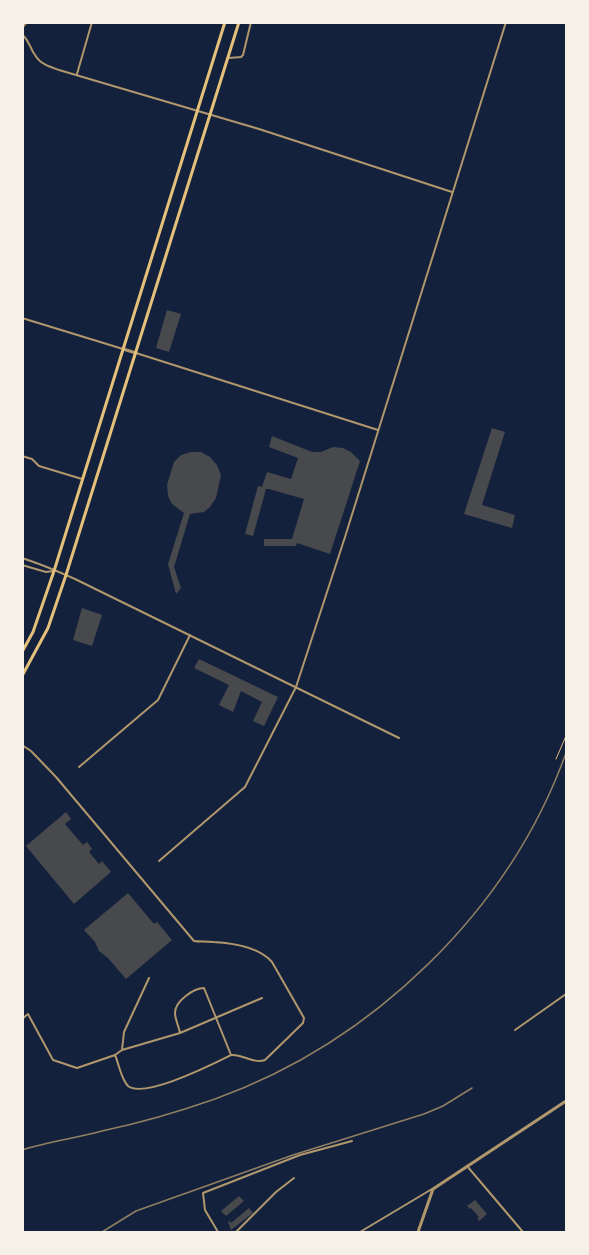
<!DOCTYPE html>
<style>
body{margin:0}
#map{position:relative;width:589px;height:1255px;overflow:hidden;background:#14213d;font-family:Commissioner,sans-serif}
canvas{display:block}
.frame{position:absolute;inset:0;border:24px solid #f6f1e7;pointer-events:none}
</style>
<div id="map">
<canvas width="589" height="1255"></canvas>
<div class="frame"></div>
</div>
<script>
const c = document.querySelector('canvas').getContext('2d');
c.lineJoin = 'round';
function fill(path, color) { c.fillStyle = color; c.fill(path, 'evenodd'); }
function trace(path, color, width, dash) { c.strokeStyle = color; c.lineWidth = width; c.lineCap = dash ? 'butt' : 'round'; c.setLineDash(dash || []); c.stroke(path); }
const building = new Path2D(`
 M167,310l14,4 -12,38 -13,-4z
 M492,428l13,4 -23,73 33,10 -3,13 -48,-14z
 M272,436l40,16h9l12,-5 10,1 8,4 9,9 -30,93 -33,-11 -1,3h-32v-7h28l12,-40 -35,-10h-3l-13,47 -8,-2 13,-48 4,1 5,-15 24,7 7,-21 -29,-11z
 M191,452h10l9,5 7,8 4,10 -5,23 -6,9 -6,5 -14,2 -16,53 7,21 -5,6 -8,-30 16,-51 -12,-9 -4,-8 -1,-11 7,-23 7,-7z
 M82,608l20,7 -10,31 -19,-6z
 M199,659l79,38 -14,29 -11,-5 9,-19 -21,-11 -8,21 -14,-7 10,-20 -35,-17z
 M66,812l5,7 -6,5 18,21 4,-3 5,7 -3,3 10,12 3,-3 9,11 -37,32 -48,-58z
 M128,893l26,31 3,-2 15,18 -46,39 -18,-21 -9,-7 -4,-9 -11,-12z
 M239,1196l5,5 -18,15 -5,-5z
 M475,1200l12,14 -8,7 -2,-3 2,-1 -8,-9 -1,1 -3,-3z
 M249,1208l4,5 -22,17 -3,-8 2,-1 1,2z`);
const path = new Path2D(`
 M556,759l10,-23`);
const minor = new Path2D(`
 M22,28l5,-6
 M22,34c9,9 7,13 13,21 5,9 15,12 24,15l200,59 193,63
 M229,58l12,-1 2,-2 8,-33
 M77,74l15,-52
 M22,318l101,31
 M136,353l242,77
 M22,456l10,3 7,7 43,13
 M22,558c19,6 35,13 53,21l324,159
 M22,565l24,7 8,-1
 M22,745l9,6 25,26 138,164c6,1 12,0 19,1 19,1 46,5 59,20l32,56 -1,5 -38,37c-12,4 -22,-6 -34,-5 -16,8 -87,44 -103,31 -7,-7 -9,-22 -13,-31
 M79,767l79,-67 32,-65
 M159,861l86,-74 51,-100 49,-150 161,-515
 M22,1019l6,-5 25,46 24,8 38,-13 7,-5 58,-17 82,-35
 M515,1030l51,-36
 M180,1033c-1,-6 -5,-14 -5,-20 0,-12 19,-25 29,-25l27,67
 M122,1050l2,-18 25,-54
 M467,1166l56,66
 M218,1232l-13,-22 -2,-17 97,-38 52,-14
 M236,1232l40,-40 18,-14
 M360,1232l72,-43`);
const tertiary = new Path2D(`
 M123,349l13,4
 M418,1232l15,-43 133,-88`);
const secondary = new Path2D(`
 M22,652l11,-20 21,-61 171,-549
 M22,676l26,-48 18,-53 173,-553`);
const rail = new Path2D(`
 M22,1150c26,-8 54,-12 80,-19 38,-8 76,-19 113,-32 158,-57 294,-188 351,-346
 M102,1232l34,-21 157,-56 131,-41 19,-8 29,-18`);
fill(building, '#48494c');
trace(path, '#e5c07b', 1);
trace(minor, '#b1986c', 2);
trace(tertiary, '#b1986c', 3);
trace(secondary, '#e5c07b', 3);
trace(rail, '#918062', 1.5);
</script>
